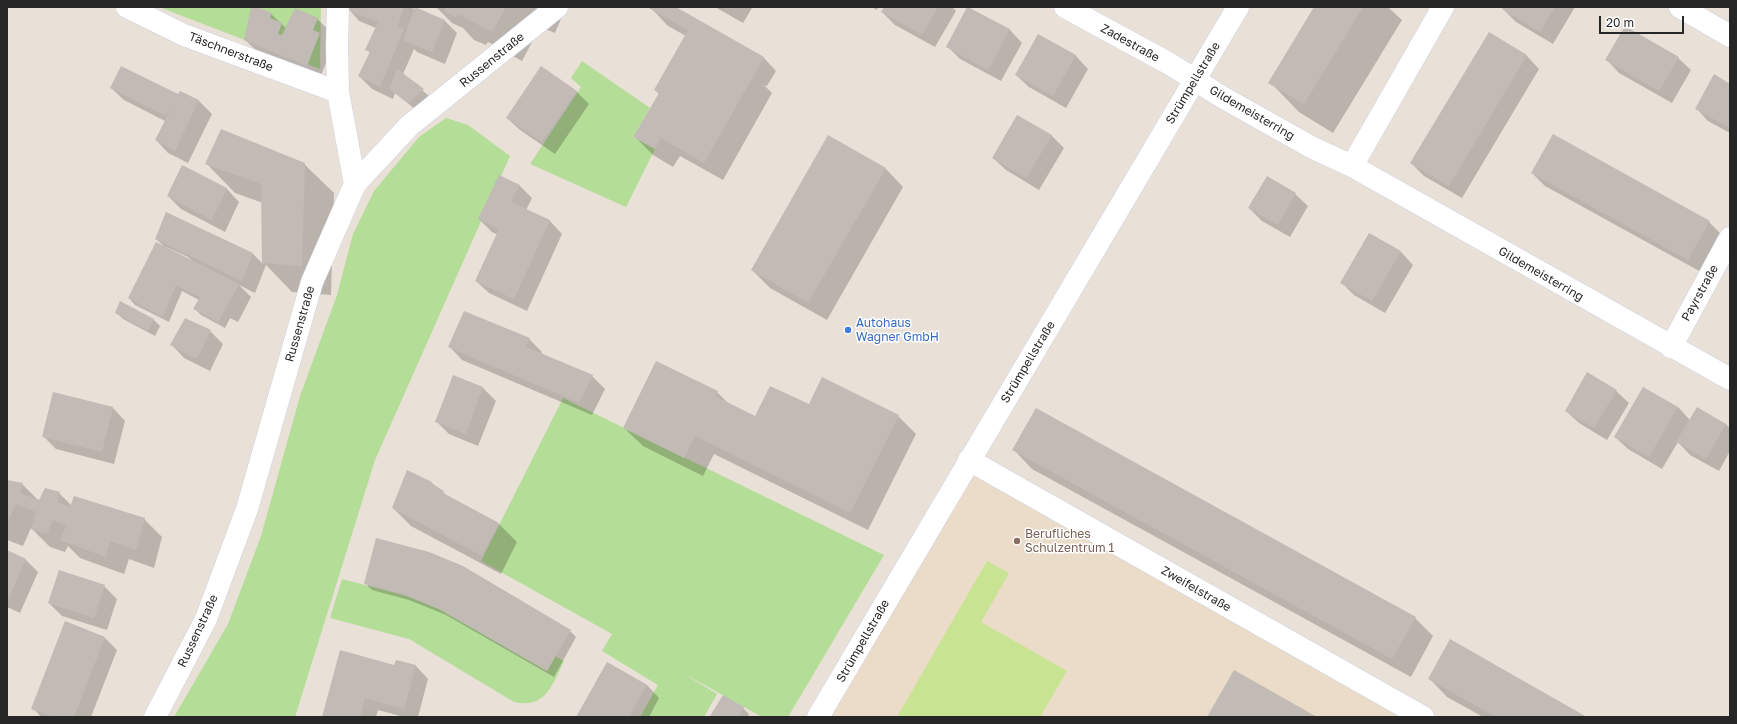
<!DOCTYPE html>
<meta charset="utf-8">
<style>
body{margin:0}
#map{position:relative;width:1737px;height:724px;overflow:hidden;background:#e9e0d8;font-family:"Golos Text",sans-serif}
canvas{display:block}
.frame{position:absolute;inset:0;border:8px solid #262626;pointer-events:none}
.scale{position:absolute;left:1599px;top:16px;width:85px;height:18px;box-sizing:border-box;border:2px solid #262626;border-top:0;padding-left:5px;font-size:12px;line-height:14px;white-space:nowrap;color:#262626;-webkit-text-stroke:3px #fff;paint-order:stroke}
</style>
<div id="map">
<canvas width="1737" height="724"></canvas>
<div class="frame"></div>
<div class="scale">20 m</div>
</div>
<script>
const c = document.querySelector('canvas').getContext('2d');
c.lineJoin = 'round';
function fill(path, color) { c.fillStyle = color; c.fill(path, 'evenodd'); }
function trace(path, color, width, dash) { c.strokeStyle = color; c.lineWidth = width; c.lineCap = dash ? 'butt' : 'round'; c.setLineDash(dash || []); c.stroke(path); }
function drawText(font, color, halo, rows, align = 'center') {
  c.font = font + ' "Golos Text",sans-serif'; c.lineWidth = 3; c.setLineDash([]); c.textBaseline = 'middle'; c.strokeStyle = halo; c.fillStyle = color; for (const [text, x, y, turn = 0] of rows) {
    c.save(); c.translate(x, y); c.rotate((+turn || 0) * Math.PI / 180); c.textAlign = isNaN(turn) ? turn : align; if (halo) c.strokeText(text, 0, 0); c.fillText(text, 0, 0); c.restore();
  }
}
const education = new Path2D(`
 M969,461l454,256h-605z`);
const green = new Path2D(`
 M159,7h162l-1,62z
 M582,61l68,47 -17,29 22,12 -29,58 -96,-43 51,-77 -10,-9z
 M446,118l22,7 42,31 -135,304 -80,257h-121l54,-93 33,-88 39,-140 37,-101 16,-61 21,-43 45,-54z
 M563,398l321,157 -96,162h-26l-81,-45 36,22 -13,23h-64l18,-32 -56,-34 10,-17 -131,-73z
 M342,579l65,17 32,13 108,62 8,-15 9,5c-12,24 -18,48 -50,41l-105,-63 -79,-21z`);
const pitch = new Path2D(`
 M987,561l22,12 -28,49 86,49 -27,46h-143z`);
const shadow = new Path2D(`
 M252,7l19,7 15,14 31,-9 13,12 -4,10 6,6 -12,31 -62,-26 -13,-12z
 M347,7h65l3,3 29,10 13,13 -12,31 -28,-12 -3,-3 -11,25 26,22 -14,13 -20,-16 -2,6 -21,-10 -13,-13 11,-23 -3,-4 9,-21 -17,-7z
 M436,7h130l-11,26 -15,-6 -18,34 -34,-19 -2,3 -12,-5 -11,-12 -11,-5z
 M650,7h24l90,51 12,13 -9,15 -3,-1 8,8 -49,87 -43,-24 -7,11 -20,-12 -18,-18 24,-43 -4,-4 31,-54 -18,-10z
 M715,7h36l1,1 -9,15z
 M871,7h7l-1,3z
 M885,7h67l4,4 -21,36 -40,-22 -13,-13z
 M968,7l42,23 12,13 -21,38 -41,-22 -13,-13z
 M1315,7h73l14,13 -69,113 -34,-21 -29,-30z
 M1504,7h71l-22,37 -37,-22 -13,-13z
 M1489,33l38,23 12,13 -77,129 -38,-22 -13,-13z
 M1039,35l37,21 12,13 -22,39 -37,-21 -13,-12z
 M1678,58l13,12 -19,33 -53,-30 -12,-13z
 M541,67l36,25 12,12 -34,50 -35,-24 -13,-12z
 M1730,85v48l-22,-12 -12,-13z
 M111,88l67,8 2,-4 19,9 13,13 -24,49 -20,-10 -12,-13 9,-19 -41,-21z
 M1051,135l13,13 -25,42 -33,-20 -13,-12z
 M206,163l98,1 30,29 -3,102 -39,-3 -26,-27 -11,28 -16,-8 12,12 -13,25 -8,-4 -5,10 -24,-13 -6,-6 4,-9 -17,-9 -13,31 -34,-17 -6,-7 37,-50 -10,-9 35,-14 62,29 10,10v-61l-28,-10zM166,247l22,10 5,4 -28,-13z
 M183,166l44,23 12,13 -14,30 -44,-23 -13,-13z
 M885,168l18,19 -76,133 -57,-32 -18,-18z
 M1532,173l177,49 13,13 -21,37 -156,-86z
 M519,185l13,13 -6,12 24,11 12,13 -35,77 -38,-18 -13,-12 22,-46 -6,-3 -13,-13z
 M1295,194l13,12 -18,31 -28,-16 -13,-13z
 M1370,234l31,18 12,13 -28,48 -31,-18 -12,-12z
 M121,302l33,18 6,6 -5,10 -32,-17 -7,-7z
 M210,331l13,13 -13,27 -26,-13 -12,-13z
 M529,339l13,13 -1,2 51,22 13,13 -13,26 -130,-55 -12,-13z
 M657,362l60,30 13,13 26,12 53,-11 89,10 18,18 -48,96 -154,-76 -11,22 -60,-30 -19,-18z
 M454,377l29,11 13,13 -18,45 -29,-12 -12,-12z
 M1616,391l13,12 -22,37 -28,-17 -13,-12z
 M1678,407l12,13 36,4 4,5v22l-11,20 -29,-16 -12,-13 -16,27 -34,-20 -13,-12z
 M113,408l12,13 -11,43 -58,-15 -13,-13z
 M1014,450l401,168 18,18 -22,41 -379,-208z
 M408,472l24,11 19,16 48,25 18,18 -16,32 -90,-48 -18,-18z
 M7,481l15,3 18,18 19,-9 12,12 73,14 18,18 -8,31 -25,-9 -5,15 -44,-16 -12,-12 -3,6 -15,-5 -19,-19 -8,18 -16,-6z
 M7,551l18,8 13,13 -18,41 -13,-6z
 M366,584l204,47 6,6 -22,40 -108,-62 -37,-15 -37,-10z
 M104,586l13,13 -10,31 -45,-14 -13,-13z
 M105,638l12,12 -26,67h-50l-8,-9z
 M608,663l39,22 12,13 -10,19h-72z
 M416,666l12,13 -10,38h-14l-26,-7 -2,7h-53z
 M1429,678l156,39h-102l-36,-20z
 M723,696l20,12 6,6 -1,3h-36z`);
const building = new Path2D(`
 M251,7h5l16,6 -2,5 12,5 -4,11 4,1 13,-27 23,10 -5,12 7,3 -13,33 -63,-26z
 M346,7h58l-6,19 6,3 -24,58 -22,-11 12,-24 -5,-2 13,-28 -32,-13z
 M415,7l30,13 -13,32 -29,-12z
 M446,7h60l-14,25 -34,-18 -2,3 -12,-6z
 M647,7h29l88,50 -60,106 -43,-25 -6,11 -22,-12 26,-44 -5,-3 34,-60z
 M884,7h54l-16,28 -41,-23z
 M967,7l43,22 -22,41 -42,-23z
 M1314,7h49l-59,97 -36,-21z
 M1503,7h52l-15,25 -38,-23z
 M1625,26l54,31 -20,34 -54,-31z
 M1489,32l38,23 -78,131 -39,-23z
 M1038,34l38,21 -23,41 -38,-21z
 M121,66l57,28 2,-3 19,9 -24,51 -20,-11 21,-41 -10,17 -56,-28z
 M541,66l36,25 -35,51 -36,-24z
 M397,69l27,20 -16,14 -19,-14z
 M1714,74l16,10v44l-35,-19z
 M1017,115l35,20 -26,43 -34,-20z
 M221,129l84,34 -3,103 -40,-3 -1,-79 -56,-20z
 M1553,134l157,87 -22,39 -157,-87z
 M828,135l58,33 -78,135 -57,-33z
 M182,165l45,23 -15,32 -45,-24z
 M499,175l21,10 -9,17 39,18 -36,79 -39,-18 24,-52 -21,-10z
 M1267,176l29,17 -18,32 -30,-17z
 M166,212l87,41 -11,28 -87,-42z
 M1369,233l32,18 -29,50 -32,-18z
 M156,242l83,42 -21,38 -25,-13 7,-12 -24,-12 -13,32 -35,-19z
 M120,301l34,18 -6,12 -33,-18z
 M464,311l66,27 -4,9 67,28 -14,28 -131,-56z
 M185,318l26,12 -14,29 -27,-14z
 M656,361l62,30 -3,5 40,20 15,-30 39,18 13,-27 77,38 -49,98 -155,-77 -11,22 -61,-30z
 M1587,372l30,18 -23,38 -29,-17z
 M453,375l30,12 -17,47 -31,-12z
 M1643,387l35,20 -29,50 -35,-20z
 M53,392l60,15 -11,45 -60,-15z
 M1697,407l29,17 -20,35 -30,-17z
 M1036,408l380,209 -24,42 -380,-209z
 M407,470l25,12 -1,1 13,8 -1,2 56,30 -17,33 -90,-48z
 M7,480l16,3 -3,10 19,7 6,-12 15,4 -3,10 13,5 4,-11 71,22 -9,32 -26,-9 -4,16 -46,-17 6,-14 -13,-6 -6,14 -16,-5 5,-17 -20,-8 -9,19z
 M376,538l53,14 34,14 108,64 -24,41 -108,-62 -37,-15 -38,-10z
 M7,550l19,9 -19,43z
 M59,570l46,15 -11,33 -46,-15z
 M65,621l40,16 -31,80h-21l-22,-8z
 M1450,639l63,36 74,42h-92l-4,-3 -63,-35z
 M340,650l54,15 2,-5 20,5 -12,44 -39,-11 -5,19h-38z
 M607,662l40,23 -10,17 -8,15h-53z
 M1234,670l83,47h-110z
 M723,695l21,12 -6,10 -28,-1z`);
const minor = new Path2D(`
 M127,7l57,28 154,57
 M338,7l-1,40 1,45 17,92
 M1065,7l105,57 52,33 91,51 39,18 378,213
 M1680,7l50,29
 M1352,166l91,-159
 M1671,347l59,-109
 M969,460l454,257
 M155,717l51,-98 41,-110 65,-227 43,-98 54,-58 148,-119`);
const tertiary = new Path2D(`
 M818,717l420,-710`);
const markers = [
 [848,330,4,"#3f7fe0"],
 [1017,541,4,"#8d6e63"]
];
const streetNames = [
 ["Zadestraße",1130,43,29],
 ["Täschnerstraße",231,52,21],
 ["Russenstraße",492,60,-39],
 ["Strümpellstraße",1193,83,-59],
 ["Gildemeisterring",1252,113,30],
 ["Gildemeisterring",1541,274,30],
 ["Payrstraße",1700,293,-61],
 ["Russenstraße",300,324,-74],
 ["Strümpellstraße",1028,362,-59],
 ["Zweifelstraße",1196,589,30],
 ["Russenstraße",198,631,-65],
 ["Strümpellstraße",863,641,-60]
];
const shopNames = [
 ["Autohaus",856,323],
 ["Wagner GmbH",856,337]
];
const educationNames = [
 ["Berufliches",1025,534],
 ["Schulzentrum 1",1025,548]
];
fill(education, '#eadcc8');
fill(green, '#b4dd97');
fill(pitch, '#c8e492');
fill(shadow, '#0003');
fill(building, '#c1bab5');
trace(minor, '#ced2df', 23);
trace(tertiary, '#ced2df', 23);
trace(minor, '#fff', 22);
trace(tertiary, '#fff', 22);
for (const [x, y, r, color] of markers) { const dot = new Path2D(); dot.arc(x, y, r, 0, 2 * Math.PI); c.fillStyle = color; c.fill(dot); trace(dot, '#fff', 1.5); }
drawText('12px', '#262626', '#fff', streetNames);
drawText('12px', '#366cbe', '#fff', shopNames, 'left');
drawText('12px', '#785e54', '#fff', educationNames, 'left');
</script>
